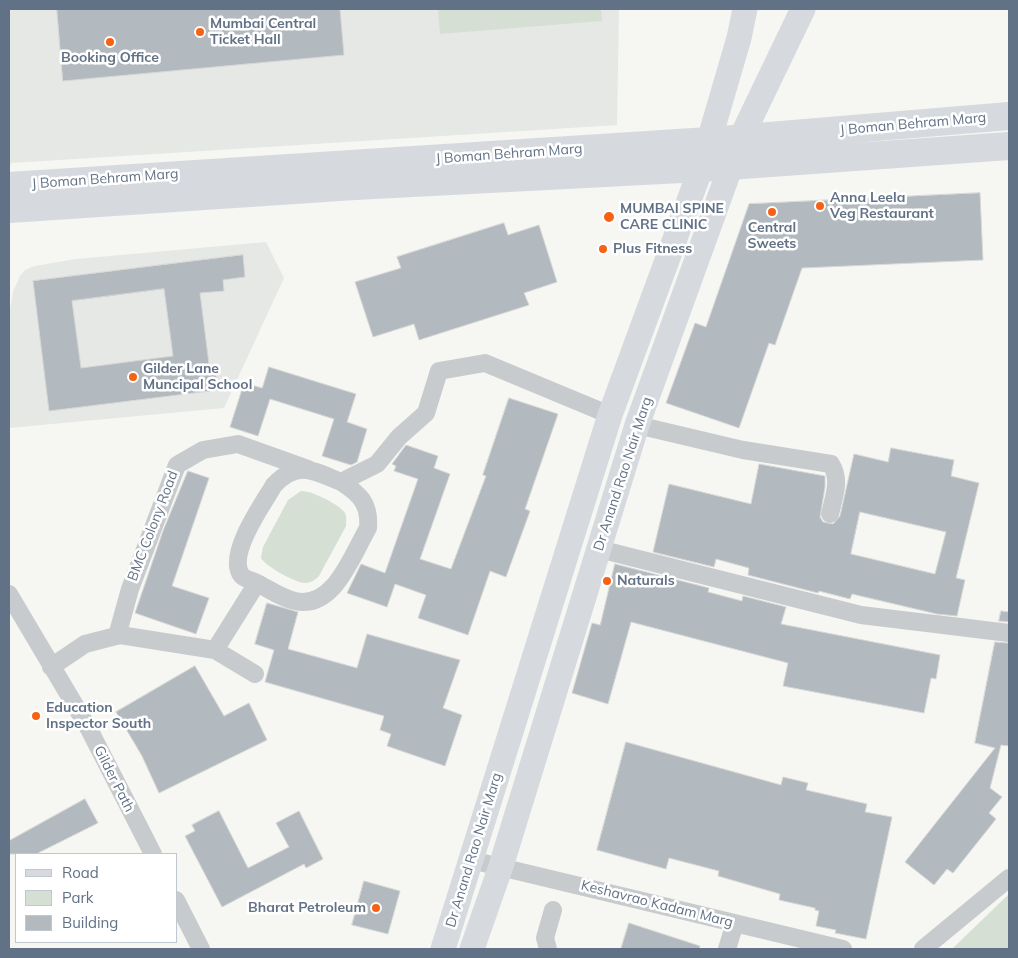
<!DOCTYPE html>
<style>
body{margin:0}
#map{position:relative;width:1018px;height:958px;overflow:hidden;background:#f6f6f2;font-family:Mulish,sans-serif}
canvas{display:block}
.frame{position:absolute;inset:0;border:10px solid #627286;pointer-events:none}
.legend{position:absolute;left:15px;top:853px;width:162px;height:90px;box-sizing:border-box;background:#fff;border:1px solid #c0c7cf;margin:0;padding:6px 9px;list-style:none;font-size:15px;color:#627286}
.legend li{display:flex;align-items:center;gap:10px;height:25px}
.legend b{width:25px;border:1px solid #c0c7cf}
</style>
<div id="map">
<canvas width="1018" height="958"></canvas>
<div class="frame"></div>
<ul class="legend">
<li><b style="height:6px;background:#d6dadf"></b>Road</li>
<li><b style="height:14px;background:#d6dfd3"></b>Park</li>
<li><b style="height:14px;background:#b2b9bf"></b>Building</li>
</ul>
</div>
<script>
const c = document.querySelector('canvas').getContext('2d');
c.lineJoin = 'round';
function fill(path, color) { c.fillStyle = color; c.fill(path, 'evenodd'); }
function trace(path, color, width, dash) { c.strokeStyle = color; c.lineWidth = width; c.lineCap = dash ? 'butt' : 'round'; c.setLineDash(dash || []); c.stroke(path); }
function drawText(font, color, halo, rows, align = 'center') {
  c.font = font + ' Mulish,sans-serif'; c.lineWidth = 5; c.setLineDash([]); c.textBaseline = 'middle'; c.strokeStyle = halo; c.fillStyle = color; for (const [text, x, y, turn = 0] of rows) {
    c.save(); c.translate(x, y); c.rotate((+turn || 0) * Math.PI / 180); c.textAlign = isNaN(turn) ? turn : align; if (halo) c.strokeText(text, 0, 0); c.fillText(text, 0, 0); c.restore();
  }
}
const built = new Path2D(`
 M9,9h610l-2,116 -606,38 -2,9z
 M266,242l18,36 -60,130 -215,20v-112l4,-24 7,-16 5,-6 10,-4 41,-7z`);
const green = new Path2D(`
 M438,9h163l1,12 -162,13z
 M301,491c9,-1 40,14 44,22 2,4 1,9 1,13l-27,50c-4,4 -8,7 -14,7 -9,0 -40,-17 -44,-25l2,-11 25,-47z
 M1009,894v55h-57z`);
const building = new Path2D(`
 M57,9h283l4,46 -281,26z
 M980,193l3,67 -181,8 -27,77 -6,-2 -30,85 -73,-25 29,-80 11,4 43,-123z
 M504,223l4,12 31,-10 18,57 -33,11 5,12 -110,35 -5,-16 -41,13 -18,-55 46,-14 -4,-11z
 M243,255l2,22 -22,3 1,11 -24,2 10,79 6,-1 2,19 -169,21 -16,-130zM164,289l9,67 -92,12 -9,-67z
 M269,367l87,27 -9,28 20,7 -10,33 -6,3 -29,-9 12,-37 -64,-20 -12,37 -28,-9 14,-44 18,5z
 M509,398l49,16 -33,95 5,2 -24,66 -16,-6 -22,64 -50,-17 8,-23 -31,-11 -8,23 -40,-14 14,-29 24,9 33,-94 -24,-8 2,-5 -4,-2 14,-19 32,11 -4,12 16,6 -30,85 31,10 35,-93 -3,-1z
 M891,448l63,12 -3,16 28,7 -23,95 9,2 -8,36 -20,-2 -85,-20 -2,5 -31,-8 -1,2 -70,-18 1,-7 -33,-9 -2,8 -61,-15 16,-68 82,20 8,-40 66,12v11l-5,30 3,5 10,2 7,-8 14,-62 34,8zM860,512l86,20 -11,42 -84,-20z
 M188,471l21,7 -37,108 37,12 -13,36 -61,-21 28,-82z
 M615,564l94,24 -1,4 34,9 1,-5 43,11 -5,17 159,31 -4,24 -5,-1 -7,35 -141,-27 5,-23 -157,-41 -23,82 -36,-11 20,-70 8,2z
 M267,603l31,9 -10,37 69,19 10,-34 93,26 -17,48 19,7 -17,51 -58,-20 4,-12 -11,-4 4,-14 -119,-34 9,-32 -19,-6z
 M1001,611l8,1v10l-10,-1z
 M995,642l14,1v103l-8,-1 -11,43 12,9 -13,16 7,6 -43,54 -6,-4 -13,16 -29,-23 90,-114 -20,-5z
 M195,666l29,50 25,-13 18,37 -108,53 -17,-37 -26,-44z
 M626,742l155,43 2,-8 25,6 -2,7 61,14 -2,8 27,5 -26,122 -31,-6 1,-3 -20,-4 3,-15 -4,-1v-2l-36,-8 1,-6 -62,-18 1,-5 -50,-13 -3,11 -69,-19z
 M85,799l13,24 -62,31h-27v-13z
 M219,811l29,57 41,-21 -13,-24 23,-12 24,48 -17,9 -2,-4 -82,43 -37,-71 10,-5 -3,-6z
 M364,881l36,10 -12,43 -36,-9z
 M629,923l71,23 -1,3h-78z`);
const street = new Path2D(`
 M637,425l106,25 88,14c10,16 3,32 -1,50
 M599,549l262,66 148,18
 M257,583c12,6 24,15 38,18 39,9 57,-46 73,-73 2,-24 -8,-34 -27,-46
 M9,594l80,135 64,125
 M117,636l13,-47 47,-124 26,-15 35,-6 70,25
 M215,650l40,24
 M51,667l34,-23 35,-9 95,15 42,-67c-6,-3 -14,-4 -17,-10 -11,-22 23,-69 34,-88 24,-25 40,-14 67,-3l36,-18 22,-27 27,-24 13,-42 46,-8 125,52
 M471,860l372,89
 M176,900l25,49
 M548,949l-3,-11 8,-28
 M727,949l8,-26
 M923,949l86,-71`);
const secondary = new Path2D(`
 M443,949l167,-534 91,-247 38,-130 6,-29
 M472,949l29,-83 136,-441 104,-287 62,-129`);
const primary = new Path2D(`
 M9,186l700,-45 300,-25
 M9,209l346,-23 346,-18 308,-22`);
const markers = [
 [200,32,5,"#f56213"],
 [110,42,5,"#f56213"],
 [820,206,5,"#f56213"],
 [772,212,5,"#f56213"],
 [609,217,6,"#f56213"],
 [603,249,5,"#f56213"],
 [133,377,5,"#f56213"],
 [607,581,5,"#f56213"],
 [36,716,5,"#f56213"],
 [376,908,5,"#f56213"]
];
const poiNames = [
 ["Mumbai Central",210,24],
 ["Ticket Hall",210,40],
 ["Booking Office",110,58,"center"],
 ["Anna Leela",830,198],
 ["Veg Restaurant",830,214],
 ["MUMBAI SPINE",620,209],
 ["CARE CLINIC",620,225],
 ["Central",772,228,"center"],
 ["Sweets",772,244,"center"],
 ["Plus Fitness",613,249],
 ["Gilder Lane",143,369],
 ["Muncipal School",143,385],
 ["Naturals",617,581],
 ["Education",46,708],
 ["Inspector South",46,724],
 ["Bharat Petroleum",366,908,"right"]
];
const streetNames = [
 ["J Boman Behram Marg",913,124,-5],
 ["J Boman Behram Marg",509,154,-4],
 ["J Boman Behram Marg",105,179,-4],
 ["Dr Anand Rao Nair Marg",623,474,-72],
 ["BMC Colony Road",153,526,-69],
 ["Gilder Path",114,779,63],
 ["Dr Anand Rao Nair Marg",474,850,-73],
 ["Keshavrao Kadam Marg",657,904,14]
];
fill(built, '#e6e8e5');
fill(green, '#d6dfd3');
fill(building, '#b2b9bf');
trace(building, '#d7d7d5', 1);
trace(street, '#c8cbce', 18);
trace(secondary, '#d6dadf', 25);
trace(primary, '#d6dadf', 28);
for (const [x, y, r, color] of markers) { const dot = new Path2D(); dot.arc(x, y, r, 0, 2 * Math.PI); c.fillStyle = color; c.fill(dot); trace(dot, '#fff', 2); }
drawText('bold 14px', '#627286', '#fff', poiNames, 'left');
drawText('14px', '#627286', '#fff', streetNames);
</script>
